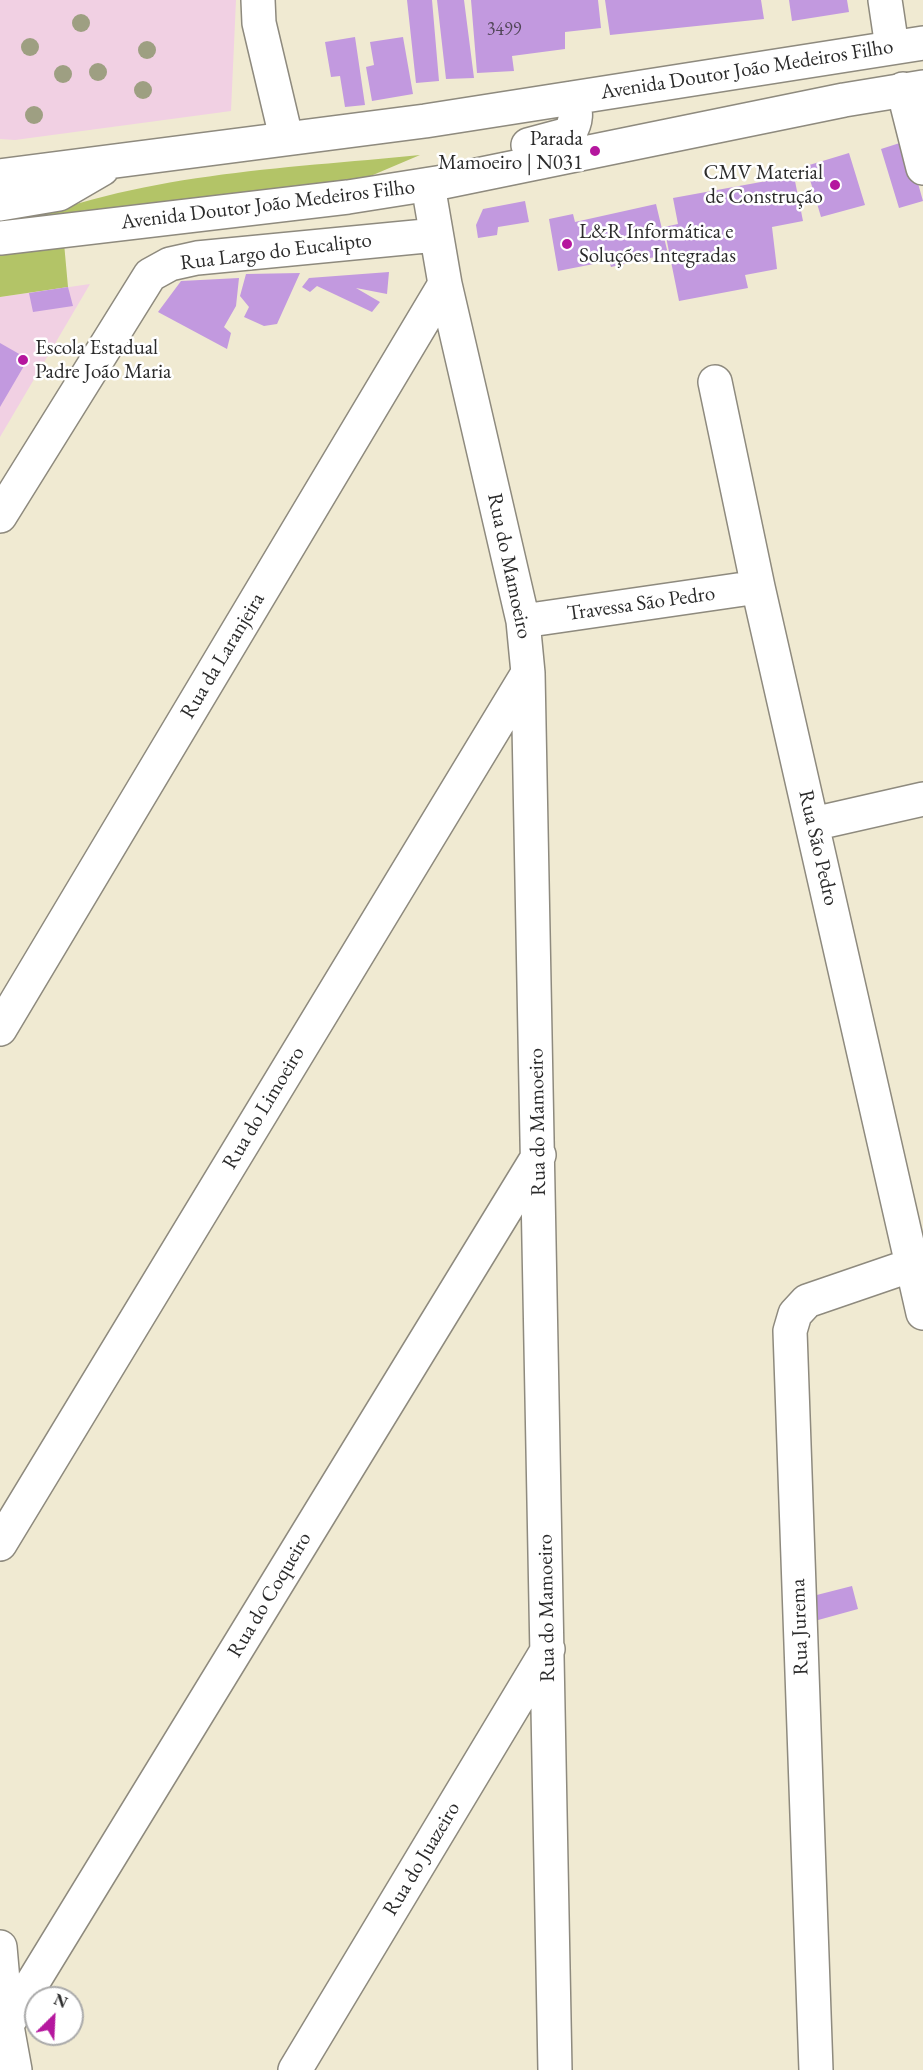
<!DOCTYPE html>
<meta charset="utf-8">
<style>
body{margin:0}
#map{position:relative;width:923px;height:2070px;overflow:hidden;background:#f0ead2;font-family:"EB Garamond",serif}
canvas{display:block}
.north{position:absolute;left:24px;top:1986px;width:60px;height:60px;box-sizing:border-box;background:#fff;border:2px solid #aaa;border-radius:50%;rotate:24deg;font-size:16px;font-weight:700;line-height:24px;text-align:center;color:#2b2b2b}
.north::after{content:'';display:block;margin:auto;width:21px;height:27px;background:#b5179e;clip-path:polygon(50% 0,100% 100%,50% 72%,0 100%)}
</style>
<div id="map">
<canvas width="923" height="2070"></canvas>
<div class="north">N</div>
</div>
<script>
const c = document.querySelector('canvas').getContext('2d');
c.lineJoin = 'round';
function fill(path, color) { c.fillStyle = color; c.fill(path, 'evenodd'); }
function trace(path, color, width, dash) { c.strokeStyle = color; c.lineWidth = width; c.lineCap = dash ? 'butt' : 'round'; c.setLineDash(dash || []); c.stroke(path); }
function drawText(font, color, halo, rows, align = 'center') {
  c.font = font + ' "EB Garamond",serif'; c.lineWidth = 5; c.setLineDash([]); c.textBaseline = 'middle'; c.strokeStyle = halo; c.fillStyle = color; for (const [text, x, y, turn = 0] of rows) {
    c.save(); c.translate(x, y); c.rotate((+turn || 0) * Math.PI / 180); c.textAlign = isNaN(turn) ? turn : align; if (halo) c.strokeText(text, 0, 0); c.fillText(text, 0, 0); c.restore();
  }
}
const built = new Path2D(`
 M0,0h236l-5,111 -216,29 -15,-1z
 M90,284l-7,12 -83,141v-140z`);
const green = new Path2D(`
 M420,155l-80,34 -334,41c128,-57 276,-61 414,-75z
 M64,243l4,44 -68,10v-45z`);
const building = new Path2D(`
 M407,0h25l7,81 -23,2z
 M437,0h27l10,78 -28,1z
 M471,0h127l3,28 -36,4v17l-53,7 2,15 -37,2z
 M605,0h156l3,19 -154,16z
 M789,0h58l2,12 -57,9z
 M355,37l10,68 -20,2 -5,-31 -9,1 -6,-35z
 M403,37l10,57 -41,7 -6,-34 8,-2 -4,-23z
 M906,141l17,60 -24,7 -18,-59z
 M849,153l16,52 -44,12 -15,-51z
 M794,176l9,45 -31,6 5,42 -32,6 3,13 -69,13 -15,-74 14,-3 -5,-26z
 M525,201l4,21 -31,5 -1,8 -19,3 -2,-13 7,-16z
 M656,204l12,50 -57,13 -2,-6 -51,10 -9,-52 24,-5 2,8z
 M389,272l-2,22 -31,-6 24,14 -8,10 -55,-26 -7,6 -8,-5 7,-9z
 M300,273l-23,51 -13,2 -20,-9 5,-10 -9,-11 6,-22z
 M239,278l-3,28 -12,21 7,6 -4,16 -69,-37 23,-31z
 M68,287l5,19 -40,6 -4,-19z
 M0,343l28,16 -28,48z
 M852,1586l6,23 -47,13 -6,-24z`);
const minor = new Path2D(`
 M258,0l1,23 27,114
 M885,0l7,47
 M903,89l20,79
 M428,185l17,99 78,337 5,52 27,1397
 M715,382l43,205 165,726
 M0,516l150,-241 20,-11 27,-6 239,-23
 M523,621l235,-34
 M813,824l110,-25
 M0,1029l445,-745
 M0,1544l528,-871
 M0,1947l7,79 8,44
 M0,2036l539,-881
 M295,2070l253,-421
 M816,2070l-26,-739 5,-17 12,-13 105,-36`);
const primary = new Path2D(`
 M528,145l41,-11c8,-13 8,-22 3,-36
 M0,176l425,-55 498,-78
 M0,204l59,-10 43,-25
 M0,238l348,-41 95,-15 401,-82 79,-13`);
const trees = [
 [81,23],
 [30,47],
 [147,50],
 [98,72],
 [63,74],
 [143,90],
 [34,115]
];
const markers = [
 [595,151,6,"#b5179e"],
 [835,185,6,"#b5179e"],
 [567,244,6,"#b5179e"],
 [23,360,6,"#b5179e"]
];
const numberNames = [
 ["3499",504,30]
];
const streetNames = [
 ["Avenida Doutor João Medeiros Filho",747,70,-9],
 ["Avenida Doutor João Medeiros Filho",268,205,-7],
 ["Rua Largo do Eucalipto",276,252,-7],
 ["Rua do Mamoeiro",509,566,78],
 ["Travessa São Pedro",641,604,-8],
 ["Rua da Laranjeira",223,656,-59],
 ["Rua São Pedro",818,848,77],
 ["Rua do Limoeiro",264,1108,-59],
 ["Rua do Mamoeiro",538,1122,-91],
 ["Rua do Coqueiro",270,1595,-59],
 ["Rua do Mamoeiro",547,1608,-91],
 ["Rua Jurema",800,1627,-92],
 ["Rua do Juazeiro",422,1859,-59]
];
const poiNames = [
 ["Parada",583,139],
 ["Mamoeiro | N031",583,163],
 ["CMV Material",823,173],
 ["de Construção",823,197],
 ["L&R Informática e",579,232,"left"],
 ["Soluções Integradas",579,256,"left"],
 ["Escola Estadual",35,348,"left"],
 ["Padre João Maria",35,372,"left"]
];
fill(built, '#f1d0e3');
fill(green, '#b3c467');
fill(building, '#c299df');
trace(minor, '#8e8a7e', 36);
trace(primary, '#8e8a7e', 36);
trace(minor, '#fff', 33);
trace(primary, '#fff', 33);
c.fillStyle = '#9e9f82';
for (const [x, y] of trees) { c.beginPath(); c.arc(x, y, 9, 0, 2 * Math.PI); c.fill(); }
for (const [x, y, r, color] of markers) { const dot = new Path2D(); dot.arc(x, y, r, 0, 2 * Math.PI); c.fillStyle = color; c.fill(dot); trace(dot, '#fff', 2); }
drawText('18px', '#514658', null, numberNames);
drawText('21px', '#2b2b2b', '#fff', streetNames);
drawText('21px', '#2b2b2b', '#fff', poiNames, 'right');
</script>
